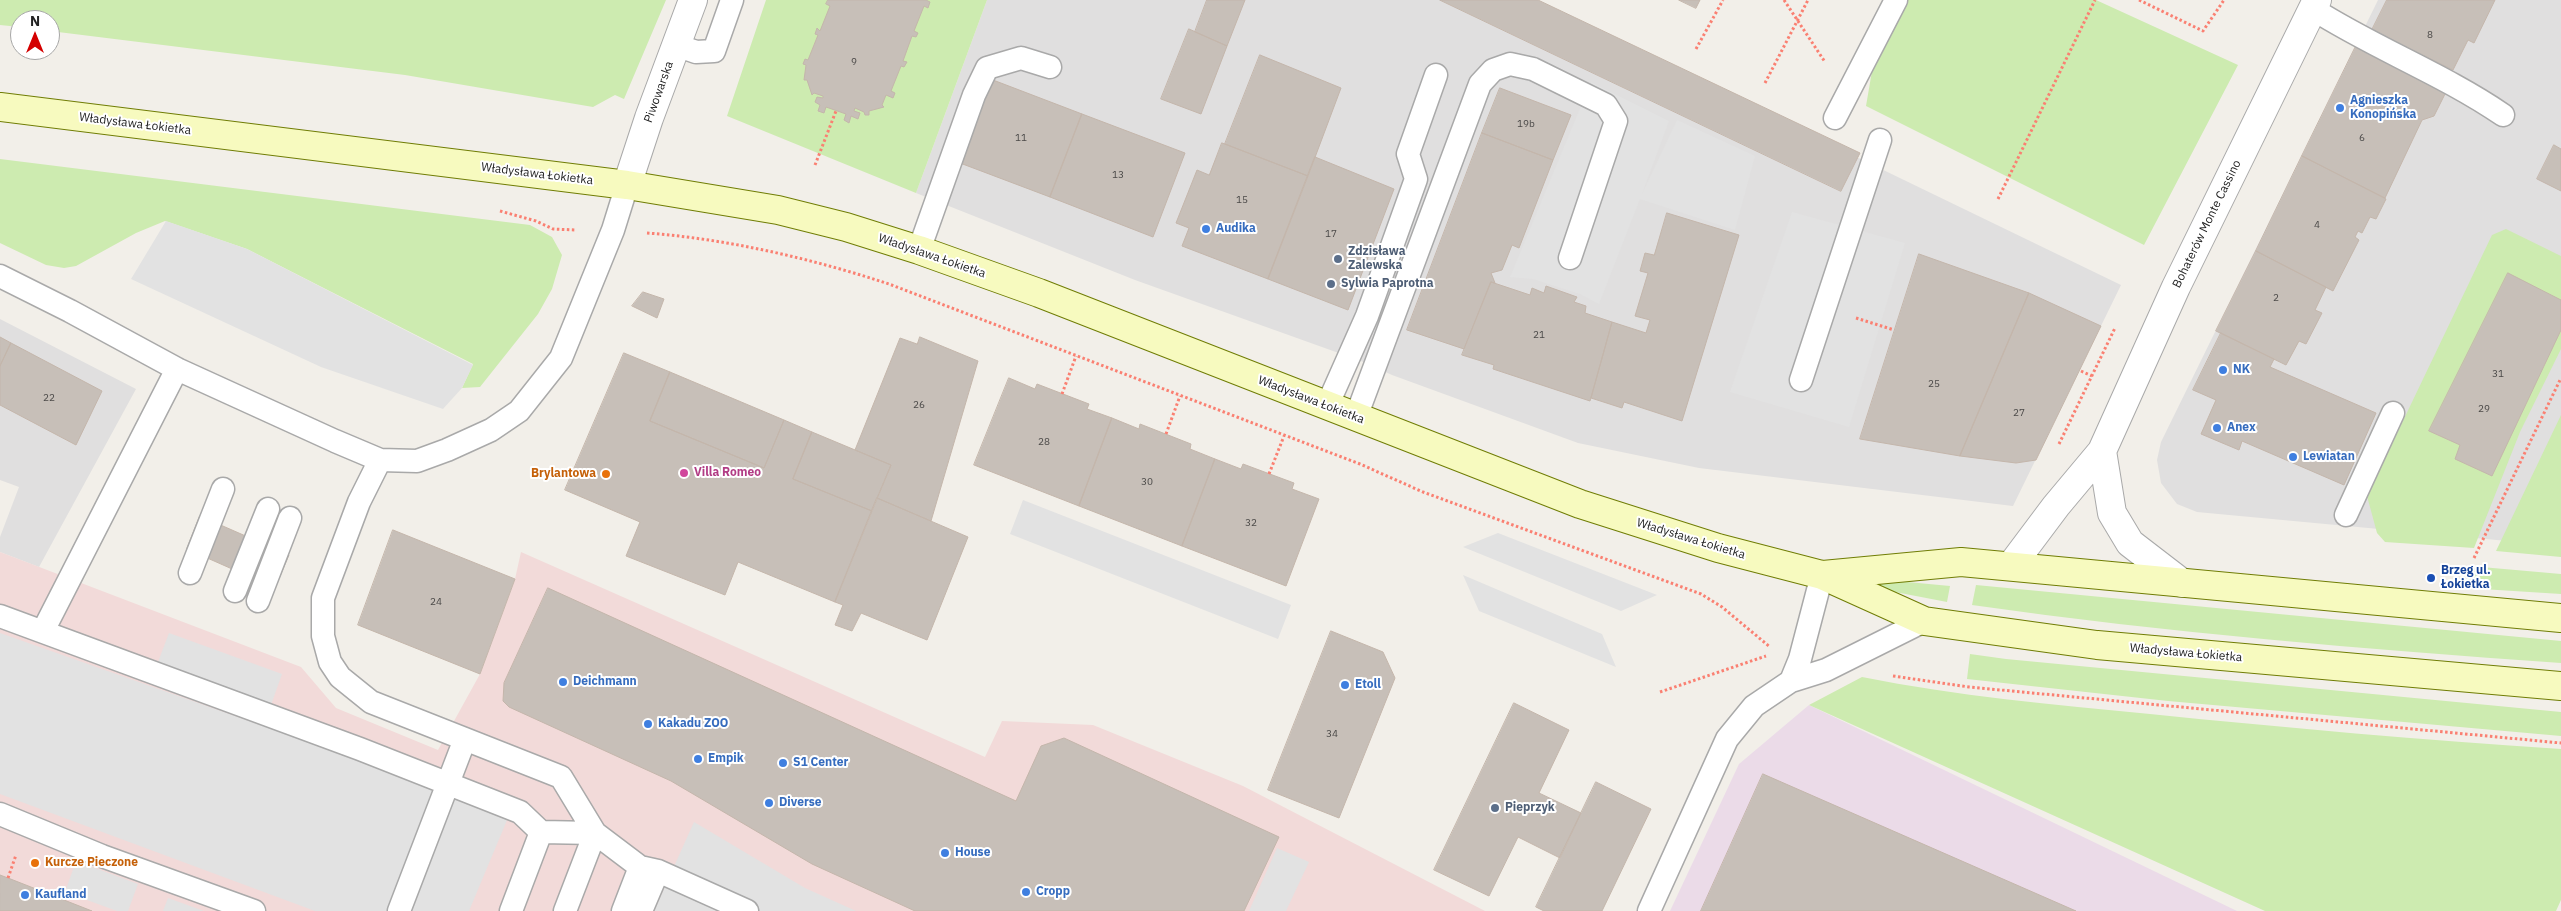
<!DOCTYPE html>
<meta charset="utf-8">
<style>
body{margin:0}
#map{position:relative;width:2561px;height:911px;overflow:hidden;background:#f2efe9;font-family:"IBM Plex Sans",sans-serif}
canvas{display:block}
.north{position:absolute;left:10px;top:10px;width:50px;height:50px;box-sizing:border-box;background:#fff;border:1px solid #a7a7a7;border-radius:50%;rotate:0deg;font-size:14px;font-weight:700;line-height:20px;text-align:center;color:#222}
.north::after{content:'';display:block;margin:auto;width:18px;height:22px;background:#d40000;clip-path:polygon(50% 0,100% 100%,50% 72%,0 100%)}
</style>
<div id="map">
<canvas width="2561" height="911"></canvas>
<div class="north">N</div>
</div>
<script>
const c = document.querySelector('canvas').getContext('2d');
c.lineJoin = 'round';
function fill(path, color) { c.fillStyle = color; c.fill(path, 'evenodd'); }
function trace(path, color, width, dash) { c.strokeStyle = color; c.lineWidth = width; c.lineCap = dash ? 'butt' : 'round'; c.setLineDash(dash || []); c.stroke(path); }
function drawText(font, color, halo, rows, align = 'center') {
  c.font = font + ' "IBM Plex Sans",sans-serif'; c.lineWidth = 4; c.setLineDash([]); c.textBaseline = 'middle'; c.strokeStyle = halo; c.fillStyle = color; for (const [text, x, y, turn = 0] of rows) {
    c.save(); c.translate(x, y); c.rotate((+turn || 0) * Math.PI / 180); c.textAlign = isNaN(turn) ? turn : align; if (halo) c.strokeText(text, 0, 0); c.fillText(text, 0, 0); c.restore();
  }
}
const residential = new Path2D(`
 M987,0h545l589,285 -108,221 -314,-38 -121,-25 -186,-68 -31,-14 -226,-81 -219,-87z
 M2378,0h183v546l-364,-34 -20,-8 -16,-21 -4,-23 4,-18z
 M0,319l136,70 -97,178 -39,-15v-15l19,-50 -19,-7z`);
const commercial = new Path2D(`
 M0,552l301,115 35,41 102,42 42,-76 35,-95 6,-27 464,205 17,-36 91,4 150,61 242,125h-1485z`);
const industrial = new Path2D(`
 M1809,705l428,206h-567l69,-147z`);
const grass = new Path2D(`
 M0,0h666l-42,99 -9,-4 -22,12 -188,-32 -355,-44v-11h-30v7l-20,-2z
 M766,0h221l-71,193 -189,-77z
 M1908,0h188l142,65 -94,180 -278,-139 6,-35z
 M0,159l530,66 22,12 10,18 -10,34 -14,25 -58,73 -18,1 11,-24 -226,-115 -82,-28 -29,12 -60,33 -12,2 -18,-3 -46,-22z
 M2506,229l55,27v93l-41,83 -46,116 -89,-6 -8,-9 -10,-37 125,-261z
 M2561,415v142l-65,-6z
 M2470,566l91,8v20l-95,-6z
 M1865,578l85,8 -3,16 -83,-16z
 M1976,585l585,56v22c-197,-14 -393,-30 -589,-58z
 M1970,654l36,5 555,53v24l-393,-35 -201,-22z
 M1862,677c95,19 192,28 288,37 137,14 274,26 411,35v151l-5,11h-291l-456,-206z`);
const parking = new Path2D(`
 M1591,82l78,39 -27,73 35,-74 78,36 -20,74 -95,-31 -41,105 -19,-10 -47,-15 -23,-2z
 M1792,212l113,31 -56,184 -119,-35z
 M166,221l81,28 226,116 -11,23 -19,21 -122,-42 -190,-88z
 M1023,500l268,105 -13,34 -268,-105z
 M1498,533l159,62 -36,16 -158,-64z
 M1463,575l139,59 14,33 -137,-56z
 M0,633l510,180 -41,98h-154l-315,-117z
 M169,633l113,41 -11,31 -113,-43z
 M694,822l111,66 51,23h-202z
 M1277,848l32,14 -23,49h-37z
 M76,861l62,23 -10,27h-11l-52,-19z
 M168,898l36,13h-41z`);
const building = new Path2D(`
 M828,0h98l4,2 -2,6 -4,-2 -10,25 4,2 -2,4 -4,-1 -9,25 4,1 -3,5 -3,-1 -10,25 4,2 -2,5 -7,-3 -4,10 2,2 -15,4v4h-4l-1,-3 -9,-4 -1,3 6,2 -2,6 -7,-3 -2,7 -5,-3 2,-6 -20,-7 -2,6 -6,-2 2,-6 -5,-3 2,-5 6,1v-2l-9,-3 -2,2 -5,-15h-3l2,-15 -3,-1 2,-5 3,1 10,-25 -3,-1 2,-6 3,3 10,-25 -4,-2z
 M1207,0h38l-18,46 -32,-14z
 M1440,0h98l322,153 -19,38z
 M1679,0h21l-4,8z
 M2387,0h108l-21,43 -6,-3 -15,30 -81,-40z
 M1189,29l38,17 -26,68 -40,-15z
 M2357,44l90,46 -13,26 -12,4 -37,78 -83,-42z
 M1260,55l81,33 -33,88 -83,-32z
 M993,80l89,34 -32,83 -90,-34z
 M1500,88l71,27 -18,45 -71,-27z
 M1082,114l103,39 -32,84 -103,-40z
 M1482,133l71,27 -34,88 -7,-3 -10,25 -11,3 4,10 -4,-1 -27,67 -57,-19z
 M1222,143l86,33 -40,103 -86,-33 7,-18 -13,-5 21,-53 12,5z
 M2554,145l7,4v42l-24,-12z
 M2302,156l84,43 -10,20 -6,-2 -8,16 -4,-2 -3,6 4,3 -26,51 -77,-40z
 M1315,157l79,32 -46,121 -80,-31z
 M1667,213l72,22 -57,186 -58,-19 -2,6 -31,-10 21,-76 34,11 4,-13 -15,-4 13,-43 -8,-2 5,-18 9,2z
 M2256,251l70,36 -11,23 7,3 -16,31 -7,-3 -13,24 -70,-34z
 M1919,254l110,39 -69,163 -100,-17z
 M2508,273l53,27v30l-69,146 -37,-17 5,-14 -31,-14z
 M1491,282l39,13 2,-7 12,5 2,-7 31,11 -3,5 12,4 -1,7 27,9 -22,79 -97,-32 1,-4 -32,-10z
 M643,292l21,7 -7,19 -25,-12z
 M2029,293l72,33 -65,134 -20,3 -56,-7z
 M2221,333l53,26 -4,8 106,46 -32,72 -102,-44 -3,9 -38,-16 15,-34 -23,-10z
 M0,337l11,6 -11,23z
 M920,337l58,24 -47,160 -54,-23 14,-33 -36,-15 45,-112 17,6z
 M11,343l91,48 -26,54 -76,-40v-39z
 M624,353l46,19 -20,49 114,47 20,-48 28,12 -19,47 79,32 -37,91 -97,-40 -13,33 -99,-39 14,-34 -75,-32z
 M670,372l114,48 -20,48 -114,-47z
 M1009,378l26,11 2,-5 52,20 -2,5 25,9 -33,88 -105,-41z
 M1112,418l27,11 1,-5 51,20 -1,5 25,10 -33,87 -103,-40z
 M812,432l79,33 -19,46 -79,-32z
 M1215,459l26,10 2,-5 51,19 -2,6 27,10 -33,87 -104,-40z
 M877,498l91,39 -41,103 -66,-27 -9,18 -17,-6 8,-20 -8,-3z
 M200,516l89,39 -14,33 -88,-39z
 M393,530l122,49 -35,95 -122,-49z
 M548,588l468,213 25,-55 23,-8 215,99 -35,74h-329l-103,-47 -141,-83 -162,-74 -6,-6 1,-18z
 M1331,631l52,21 12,26 -56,140 -71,-28z
 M1514,703l55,27 -30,63 42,20 -21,45 -42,-21 -29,59 -55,-26z
 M1763,774l313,137h-375z
 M1596,782l55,27 -49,102h-58l-8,-4z
 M0,875l8,3 84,33h-92z`);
const path = new Path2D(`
 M1784,0l41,62
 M2139,0l64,31 21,-31
 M1696,49l27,-49
 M1765,83l43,-83
 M815,165l21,-54
 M1998,199l97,-199
 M500,211l36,10 17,8 23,1
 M647,233c81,6 166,26 242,51l471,180 63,28 278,102 21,13 48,40
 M1856,318l38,12
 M2081,371l11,5
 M1062,394l14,-38
 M1166,434l14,-38
 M2059,444l56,-116
 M1269,474l15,-38
 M2474,558l87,-180
 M1893,676l76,11 592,56
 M1660,692l106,-36
 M8,878l8,-23`);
const lane = new Path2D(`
 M2313,9c61,39 130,65 190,106
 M676,45l20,7 18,-1 18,-51
 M1835,118l61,-118
 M919,250l55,-155 13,-27 34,-10 29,9
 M0,276l70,35 107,58 158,72 45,19 37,1 30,-11 44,-20 28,-19 42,-53 52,-128 14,-45
 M1801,380l79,-240
 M1327,406l40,-90 49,-137 -8,-25 28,-79
 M1356,417l124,-333 13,-14 17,-6 23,5 73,36 10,16 -46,137
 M380,460l-21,42 -36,96v38l7,26 10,15 31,25 190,75 34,56 45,34 18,4 89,40
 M2346,515l47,-102
 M190,573l33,-84
 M235,591l33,-82
 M258,601l32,-83
 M0,616l360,133 160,63 21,20 -30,79
 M43,631l134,-262
 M1791,681l9,-22 22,-84
 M0,814l102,42 152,55
 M541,832l54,1 -30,78
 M399,911l66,-172
 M623,911l17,-44
 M641,911l17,-40
 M1649,911l78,-172 27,-33 37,-25 35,-11 98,-49`);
const street = new Path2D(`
 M627,185l22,-67 44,-118
 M2102,451l10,62 18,30 52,40
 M2011,566l45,-60 46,-55 74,-164 141,-287`);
const secondary = new Path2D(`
 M0,107l627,78 151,25 68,17 73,23 120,43 541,211 138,44 104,27 102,46 173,24 464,41
 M1823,575l138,-13 600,56`);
const markers = [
 [2340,108,5,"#3f7fe0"],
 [1206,229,5,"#3f7fe0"],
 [1338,259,5,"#5c6f8a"],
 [1331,284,5,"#5c6f8a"],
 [2223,370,5,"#3f7fe0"],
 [2217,428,5,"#3f7fe0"],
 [2293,457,5,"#3f7fe0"],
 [684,473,5,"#d1479c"],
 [606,474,5,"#e8710a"],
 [2431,578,5,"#1a4fb4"],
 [563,682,5,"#3f7fe0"],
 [1345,685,5,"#3f7fe0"],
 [648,724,5,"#3f7fe0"],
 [698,759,5,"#3f7fe0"],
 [783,763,5,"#3f7fe0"],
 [769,803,5,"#3f7fe0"],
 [1495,808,5,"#5c6f8a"],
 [945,853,5,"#3f7fe0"],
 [35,863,5,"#e8710a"],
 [1026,892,5,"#3f7fe0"],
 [25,895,5,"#3f7fe0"]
];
const numberNames = [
 ["8",2430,35],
 ["9",854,62],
 ["19b",1526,124],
 ["11",1021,138],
 ["6",2362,138],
 ["13",1118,175],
 ["15",1242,200],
 ["4",2317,225],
 ["17",1331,234],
 ["2",2276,298],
 ["21",1539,335],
 ["31",2498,374],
 ["25",1934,384],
 ["22",49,398],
 ["26",919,405],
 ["29",2484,409],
 ["27",2019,413],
 ["28",1044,442],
 ["30",1147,482],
 ["32",1251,523],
 ["24",436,602],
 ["34",1332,734]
];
const streetNames = [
 ["Piwowarska",659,92,-70],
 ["Władysława Łokietka",135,124,7],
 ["Władysława Łokietka",537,174,7],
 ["Bohaterów Monte Cassino",2207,224,-64],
 ["Władysława Łokietka",932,256,19],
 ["Władysława Łokietka",1311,400,21],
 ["Władysława Łokietka",1691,539,17],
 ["Władysława Łokietka",2186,653,5]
];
const shopNames = [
 ["Agnieszka",2350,101],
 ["Konopińska",2350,115],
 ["Audika",1216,229],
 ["NK",2233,370],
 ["Anex",2227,428],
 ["Lewiatan",2303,457],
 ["Deichmann",573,682],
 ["Etoll",1355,685],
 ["Kakadu ZOO",658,724],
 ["Empik",708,759],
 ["S1 Center",793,763],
 ["Diverse",779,803],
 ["House",955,853],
 ["Cropp",1036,892],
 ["Kaufland",35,895]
];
const serviceNames = [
 ["Zdzisława",1348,252],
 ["Zalewska",1348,266],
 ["Sylwia Paprotna",1341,284],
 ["Pieprzyk",1505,808]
];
const hotelNames = [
 ["Villa Romeo",694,473]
];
const foodNames = [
 ["Brylantowa",596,474],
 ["Kurcze Pieczone",45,863,"left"]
];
const transitNames = [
 ["Brzeg ul.",2441,571],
 ["Łokietka",2441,585]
];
fill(residential, '#e0dfdf');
fill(commercial, '#f2dad9');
fill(industrial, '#ebdbe8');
fill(grass, '#cdebb0');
fill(parking, '#e2e2e2');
fill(building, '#c7bfb8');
trace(building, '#c4b6ab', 1);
trace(lane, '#a9a9a9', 25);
trace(street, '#a9a9a9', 30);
trace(secondary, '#707d05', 30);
trace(path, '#fa8072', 3, [2.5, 2.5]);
trace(lane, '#fff', 22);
trace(street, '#fff', 28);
trace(secondary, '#f7fabf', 28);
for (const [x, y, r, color] of markers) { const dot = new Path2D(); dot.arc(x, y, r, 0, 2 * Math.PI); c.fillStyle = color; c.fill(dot); trace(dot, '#fff', 2); }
drawText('10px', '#4b4948', null, numberNames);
drawText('12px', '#222', '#fff', streetNames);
drawText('bold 12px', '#366cbe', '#fff', shopNames, 'left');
drawText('bold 12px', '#4e5e75', '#fff', serviceNames, 'left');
drawText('bold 12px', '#b23c85', '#fff', hotelNames, 'left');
drawText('bold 12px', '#c56008', '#fff', foodNames, 'right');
drawText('bold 12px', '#164399', '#fff', transitNames, 'left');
</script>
